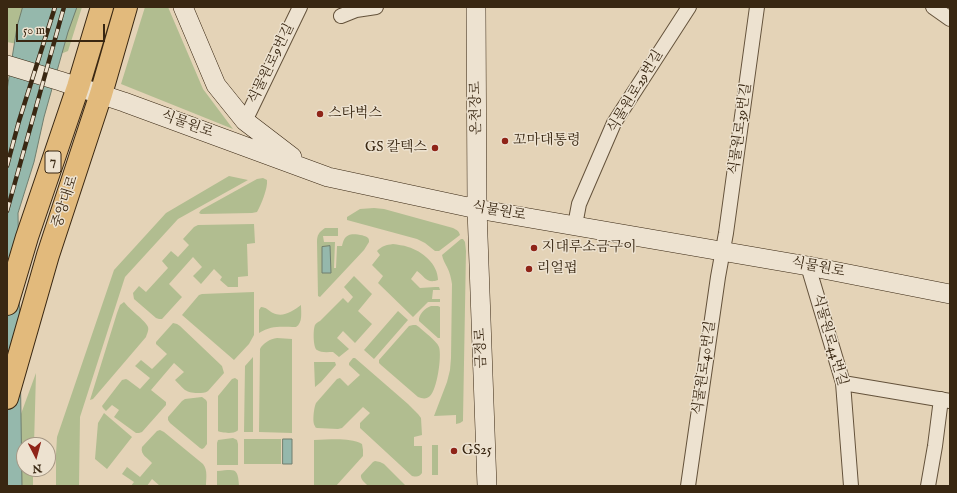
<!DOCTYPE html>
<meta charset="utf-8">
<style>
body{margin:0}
#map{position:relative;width:957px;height:493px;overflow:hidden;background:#e4d3b7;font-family:"IM FELL English",serif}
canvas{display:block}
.frame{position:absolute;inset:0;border:8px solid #392712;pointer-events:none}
.north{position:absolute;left:16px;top:437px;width:40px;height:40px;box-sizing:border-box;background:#ede2d0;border:1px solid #a59784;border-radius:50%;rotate:174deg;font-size:11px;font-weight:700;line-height:16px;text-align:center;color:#392712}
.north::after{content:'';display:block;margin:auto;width:14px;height:18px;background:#8f2418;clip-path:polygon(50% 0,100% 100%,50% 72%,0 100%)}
.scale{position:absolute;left:16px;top:24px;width:89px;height:18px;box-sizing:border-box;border:2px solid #392712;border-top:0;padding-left:5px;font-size:12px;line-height:14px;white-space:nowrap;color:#392712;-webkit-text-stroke:3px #ede2d0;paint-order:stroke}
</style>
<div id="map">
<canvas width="957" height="493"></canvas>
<div class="frame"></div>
<div class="north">N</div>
<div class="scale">50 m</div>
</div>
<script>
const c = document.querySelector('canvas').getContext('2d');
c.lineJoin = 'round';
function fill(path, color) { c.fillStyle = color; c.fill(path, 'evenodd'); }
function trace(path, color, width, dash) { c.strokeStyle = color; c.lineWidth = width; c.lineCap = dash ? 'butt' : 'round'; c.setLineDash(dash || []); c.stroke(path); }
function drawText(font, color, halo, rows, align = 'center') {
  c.font = font + ' "IM FELL English","Noto Serif KR",serif'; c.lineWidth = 3; c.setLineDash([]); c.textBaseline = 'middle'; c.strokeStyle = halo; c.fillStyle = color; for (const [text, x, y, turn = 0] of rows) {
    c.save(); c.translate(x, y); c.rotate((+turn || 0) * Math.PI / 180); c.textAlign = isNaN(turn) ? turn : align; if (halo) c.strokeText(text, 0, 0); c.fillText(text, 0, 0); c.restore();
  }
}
const green = new Path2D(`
 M7,7h75l-14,44 -5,2 -56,-11z
 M145,7h23l35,82 30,40 -112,-45z
 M229,176l19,4 -70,39 -53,58 -45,140 -1,69h-23v-32l1,-17 57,-167 52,-57z
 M263,178l4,2c1,8 -6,25 -10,32l-5,1 -51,1 -2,-1 2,-3 56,-31z
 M374,208l10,1 69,19c4,2 6,3 7,7l-21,16h-4l-10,-8 -8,-4 -70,-19v-3l13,-8z
 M254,224l1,19 -8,1 1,32 -10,1v10h-10l-8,-7 2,-3 -8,-8 -13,15 -8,-8 9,-9 -9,-10 -24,27 13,13 -20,22h-3l-3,-1 -22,-19 -1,-6 6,-7 7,6 22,-24 -6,-7 9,-10 7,6 11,-12 -6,-6 11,-12 4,-2z
 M325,228h13v8h-15l1,6h11l-1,26h2l1,-22h5c1,-4 2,-9 7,-11 3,-2 17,0 19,3 1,1 1,2 1,4l-5,8 -44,47 -2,-1 -1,-54c0,-7 2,-10 8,-14z
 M461,239h2l2,3 1,9 -3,168v2l-3,2 -4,1v-9l-22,1 13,-34 3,-12 1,-12 1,-74c-1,-6 -2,-11 -5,-17 -2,-4 -4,-7 -5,-12z
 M393,244c5,1 10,1 15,3 14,4 30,17 30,33 -11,4 -13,-3 -21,-9l-6,8 9,9 15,-1h4l1,3h-7l-1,9h8v3h-12l-15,15 -35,-34 5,-7 -11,-11 8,-10 -3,-4c5,-5 9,-6 16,-7z
 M354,276l18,18 -14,17 14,13 -17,19 -12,-12 -6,7 12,11 -10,8 -6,-5c-5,0 -12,1 -16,-2 -4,-2 -4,-21 -2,-25 1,-2 3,-3 5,-4l23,-23 5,5 5,-6 -9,-10z
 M254,292v43l-5,9 -15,16 -52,-45 17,-20 3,-1z
 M124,302c5,7 22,19 24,25 1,3 -1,7 -2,10l-53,62 -3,1 27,-87 3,-8z
 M301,305c0,7 2,18 -5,22 -15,0 -24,-2 -37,6v-23l2,-3c5,0 8,4 12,6 10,5 20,-2 28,-8z
 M431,306h7l2,1v31h-2l-19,-17c-1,-6 6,-13 12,-15z
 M398,311l10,9 -34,39 -10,-9z
 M173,323l4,1 3,2 42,40 2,7 -16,18c-3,2 -6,2 -10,2 -13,0 -14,-4 -23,-13l9,-8 -10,-9 -23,27 15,12v3l-24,27 -3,1h-3l-22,-16 5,-7 -7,-5 -6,6 -3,-3 -1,-2 20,-26 4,-1 2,1 12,9 10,-11 -15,-12 6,-6 11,9 15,-15 -11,-10v-2z
 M413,325h3l3,2c5,5 17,13 20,20 3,9 -2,43 -9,49 -3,3 -7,3 -12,1l-37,-32 -2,-2v-3l30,-34z
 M277,338l15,1v94l-33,-1 1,-83c3,-6 10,-10 17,-11z
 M253,357v75h-9l1,-66z
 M353,358h2l53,46 10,10 3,4 1,17 -8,2v9h8v27c-3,4 -5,4 -10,3l-52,-48v-5l10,-10 -7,-6 -21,21 -4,1 -21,-1c-1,0 -2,-1 -2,-2 -3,-3 -1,-19 1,-23l21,-24 3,-1 8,8 12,-11 -11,-10v-2z
 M314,362h21l1,3 -15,17 -6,5z
 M36,373l-2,72h-10v24h9v17h-26v-34z
 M235,378l3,2v49c0,0 0,2 -1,2 -3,3 -16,2 -19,0v-35l14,-17z
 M202,397l4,3 1,2v42l-3,4 -2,1 -2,-1 -30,-25 -2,-3v-3l14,-16 3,-2z
 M104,413l28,24 -25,32 -12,-10 3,-36z
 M160,430l4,2 39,32c5,6 3,15 3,22h-46l-8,-7 -5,7h-16l3,-4 -12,-8 5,-7 13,10 12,-14c-4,-5 -12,-8 -10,-16l15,-16z
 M233,438l4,2 1,4v21h-21v-22l1,-3z
 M244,439h37v25h-37z
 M314,440c16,0 34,-3 48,4l1,6v6l-27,30h-22z
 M432,445h6v30h-6z
 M375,461l5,1 4,2 22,22h-38c-3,-3 -8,-7 -7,-11l12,-13z
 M217,471c17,-1 21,-5 22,15h-22z`);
const water = new Path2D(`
 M23,7h54l-9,25 -24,85 -10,45 -16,51 4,273h-15v-396l10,-63z
 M330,246l1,27h-9v-26z
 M283,439h9v25h-9z`);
const minor = new Path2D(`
 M933,7l17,12
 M341,16l15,-6 20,-3
 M245,121l55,-114
 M575,225l4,-21 35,-81 75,-116
 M808,266l35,117 8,103
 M843,383l107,18
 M688,486l30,-209 8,-44 31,-226
 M928,486l7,-40 6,-47`);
const secondary = new Path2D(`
 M183,7l33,78 29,36 47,36
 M476,7l1,202 10,277
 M7,65l53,16 64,21 204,75 149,32 331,57 142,28`);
const primary = new Path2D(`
 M7,304l20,-67 51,-150 24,-80
 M7,398l41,-143 53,-161 25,-87`);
const rail = new Path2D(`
 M7,166l12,-45 36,-114
 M7,211l57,-204`);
const markers = [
 [320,114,4,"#8f2418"],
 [505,141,4,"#8f2418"],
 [435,148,4,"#8f2418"],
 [534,248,4,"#8f2418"],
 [529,269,4,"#8f2418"],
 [454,451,4,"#8f2418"]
];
const shields = [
 [53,162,16]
];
const shieldNames = [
 ["7",53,162]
];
const streetNames = [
 ["식물원로9번길",272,64,-64],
 ["식물원로29번길",636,92,-59],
 ["온천장로",477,108,-91],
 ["식물원로",187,125,20],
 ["식물원로39번길",741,129,-82],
 ["중앙대로",66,202,-72],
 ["식물원로",499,212,10],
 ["식물원로",818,268,11],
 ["식물원로44번길",829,340,74],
 ["금정로",482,348,-92],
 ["식물원로40번길",705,368,-82]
];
const poiNames = [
 ["스타벅스",328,114],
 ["꼬마대통령",513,141],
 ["GS 칼텍스",427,148,"right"],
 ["지대루소금구이",542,248],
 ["리얼펍",537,269],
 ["GS25",462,451]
];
fill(green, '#b1bd90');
fill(water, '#95b8ac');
trace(water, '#707e6e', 1);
trace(minor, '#64523b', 16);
trace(secondary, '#392712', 20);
trace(primary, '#392712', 24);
trace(minor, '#ede2d0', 14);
trace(secondary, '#ede2d0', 19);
trace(primary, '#e2ba7c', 22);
trace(rail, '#392712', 4.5);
trace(rail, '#ede2d0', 3, [9]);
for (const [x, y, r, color] of markers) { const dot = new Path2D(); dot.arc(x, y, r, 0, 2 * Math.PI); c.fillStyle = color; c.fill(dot); trace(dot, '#ede2d0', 1.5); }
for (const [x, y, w] of shields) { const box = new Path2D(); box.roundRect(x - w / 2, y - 11, w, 22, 3); c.fillStyle = '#ede2d0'; c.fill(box); trace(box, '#392712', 1); }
drawText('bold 13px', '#392712', null, shieldNames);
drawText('14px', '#392712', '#ede2d0', streetNames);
drawText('14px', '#392712', '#ede2d0', poiNames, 'left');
</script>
